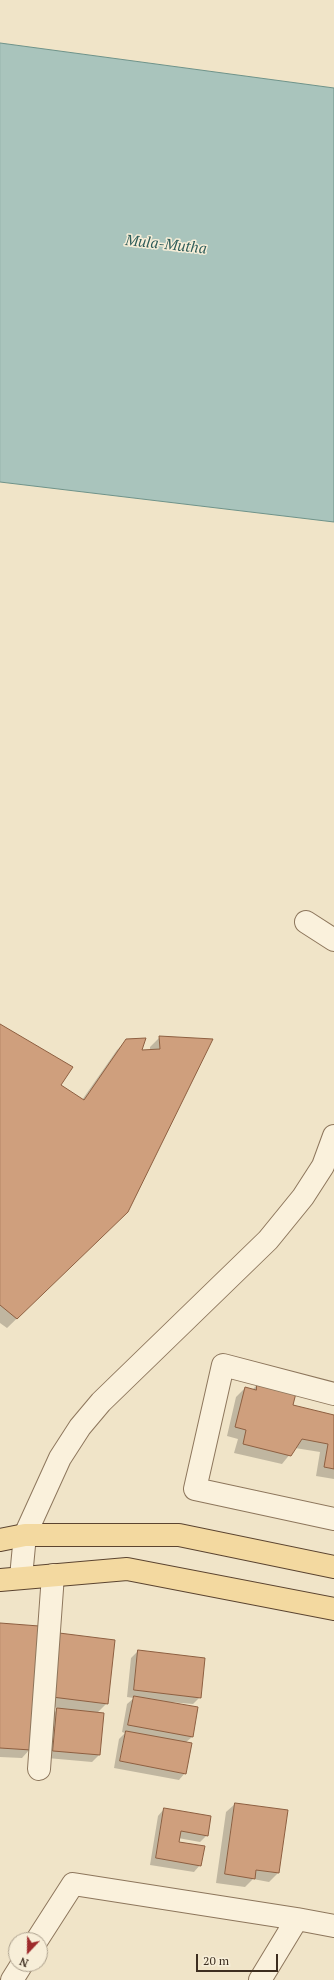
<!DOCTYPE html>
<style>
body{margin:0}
#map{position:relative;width:334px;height:1980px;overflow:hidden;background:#f0e4c8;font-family:"PT Serif",serif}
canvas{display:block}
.north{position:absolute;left:8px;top:1932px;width:40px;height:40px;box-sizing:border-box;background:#f7eed8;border:1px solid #ada18e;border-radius:50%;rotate:202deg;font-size:11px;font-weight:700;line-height:16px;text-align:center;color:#3d2e20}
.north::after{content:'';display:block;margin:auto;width:14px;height:18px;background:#9e2a2b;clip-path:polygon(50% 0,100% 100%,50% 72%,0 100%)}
.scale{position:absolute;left:196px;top:1954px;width:82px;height:18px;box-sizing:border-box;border:2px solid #3d2e20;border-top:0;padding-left:5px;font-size:12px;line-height:14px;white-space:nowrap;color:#3d2e20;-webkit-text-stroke:3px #f7eed8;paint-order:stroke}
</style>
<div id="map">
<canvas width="334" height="1980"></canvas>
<div class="north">N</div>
<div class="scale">20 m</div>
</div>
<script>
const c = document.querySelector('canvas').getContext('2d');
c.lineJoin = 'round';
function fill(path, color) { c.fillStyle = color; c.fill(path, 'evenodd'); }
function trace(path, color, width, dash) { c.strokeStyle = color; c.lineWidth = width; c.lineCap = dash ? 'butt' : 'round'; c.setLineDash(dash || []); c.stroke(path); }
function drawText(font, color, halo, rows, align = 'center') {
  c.font = font + ' "PT Serif",serif'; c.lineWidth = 3; c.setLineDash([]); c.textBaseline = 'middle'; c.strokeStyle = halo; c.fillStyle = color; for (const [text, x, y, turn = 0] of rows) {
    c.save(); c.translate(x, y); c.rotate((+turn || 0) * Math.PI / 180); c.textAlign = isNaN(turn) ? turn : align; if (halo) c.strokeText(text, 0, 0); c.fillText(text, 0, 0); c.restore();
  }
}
const water = new Path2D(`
 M0,43l334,45v434l-334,-40z`);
const shadow = new Path2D(`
 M0,1025l60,61 22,14 35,-50 10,-10 13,11h10v-4l10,-10 51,3 -94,182 -110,106 -7,-5z
 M257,1385l35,21 42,10v63l-18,-3 4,-24 -25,-4 -13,16 -48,-11 4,-14 -11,-3 9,-39 9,-9 7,2z
 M0,1624l30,125 -8,9 -22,-1z
 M51,1643l56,60 -10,10 6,1 -4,41 -7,7 -45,-4 4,-42 8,-8 -15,-2z
 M138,1651l62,46 -7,7 -23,-2 22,35 -7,6v30l-6,7 -65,-12 5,-29 6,-6 -3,-1 5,-28 7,-6 -7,-1 4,-39z
 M235,1804l43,69 -9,9 -16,-3 -8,8 -29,-4 10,-71z
 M164,1809l43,26 -7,7 -22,-4v4l22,23 -6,7 -44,-7 8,-49z`);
const building = new Path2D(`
 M0,1024l73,43 -12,18 23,15 42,-61 20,-1 -4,12 18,-1 -1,-13 54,3 -85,173 -111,107 -17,-14z
 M257,1384l39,9 -3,12 41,10v54l-10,-2 4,-23 -26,-5 -11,17 -48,-12 3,-14 -11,-3 10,-40 11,3z
 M0,1623l39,3 -8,124 -31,-2z
 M59,1633l56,7 -7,64 -56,-7z
 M138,1650l67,8 -4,40 -67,-8z
 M134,1696l64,11 -5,30 -65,-12z
 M57,1708l47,5 -4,42 -47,-4z
 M126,1731l66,12 -6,31 -66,-13z
 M235,1803l53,7 -9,63 -23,-3 -1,9 -30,-5z
 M164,1808l47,8 -3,20 -27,-5 -2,11 26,4 -4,20 -45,-8z`);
const minor = new Path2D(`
 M306,922l28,18
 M334,1394l-111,-29 -28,124 139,30
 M21,1577l4,-42 35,-77 20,-31 21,-25 167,-162 35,-43 20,-31 11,-30
 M39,1769l14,-194
 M37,1940l36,-56 224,35
 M12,1980l10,-16
 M260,1980l37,-61 37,7`);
const major = new Path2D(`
 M0,1540l25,-5h154l155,32
 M0,1580l127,-11 207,40`);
const waterNames = [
 ["Mula-Mutha",166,245,6]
];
fill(water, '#a9c4bc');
trace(water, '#6f938a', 1);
fill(shadow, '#0003');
fill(building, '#cf9f7d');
trace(building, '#8d5f41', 1);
trace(minor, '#8d765c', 24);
trace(major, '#5b4430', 24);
trace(minor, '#faf1dc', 22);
trace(major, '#f3d9a0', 22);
drawText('italic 15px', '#2f5d5a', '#f7eed8', waterNames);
</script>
